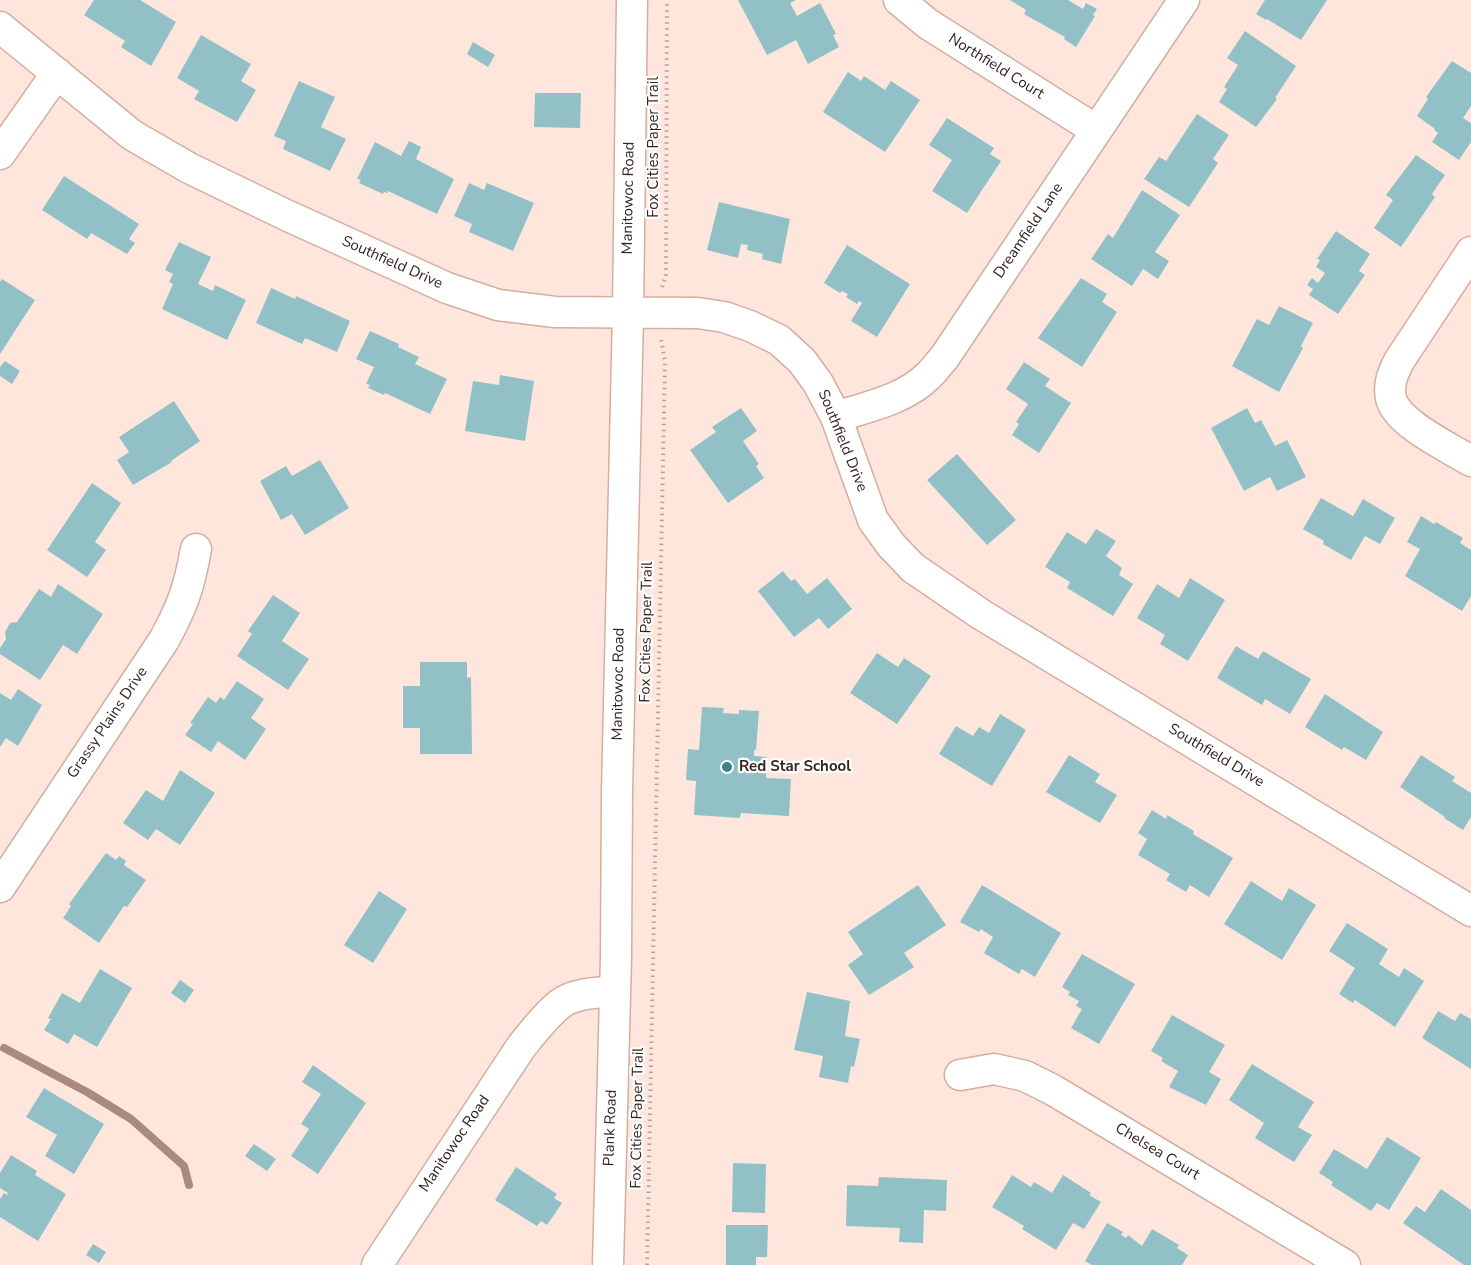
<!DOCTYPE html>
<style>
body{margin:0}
canvas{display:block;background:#ffe6dd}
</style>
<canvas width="1471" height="1265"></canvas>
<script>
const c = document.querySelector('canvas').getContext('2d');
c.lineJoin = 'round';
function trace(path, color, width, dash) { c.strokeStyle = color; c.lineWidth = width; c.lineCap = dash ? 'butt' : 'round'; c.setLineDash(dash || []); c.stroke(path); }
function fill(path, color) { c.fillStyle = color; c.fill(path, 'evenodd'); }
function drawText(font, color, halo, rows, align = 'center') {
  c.font = font + ' "Nunito Sans",sans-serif'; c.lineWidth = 4.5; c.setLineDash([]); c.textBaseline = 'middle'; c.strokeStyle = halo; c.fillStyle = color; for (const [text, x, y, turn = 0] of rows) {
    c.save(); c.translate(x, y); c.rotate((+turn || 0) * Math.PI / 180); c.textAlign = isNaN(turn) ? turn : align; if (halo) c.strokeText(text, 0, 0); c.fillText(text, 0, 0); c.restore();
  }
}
const stream = new Path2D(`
 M4,1048l83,44 44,27 53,47 5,19`);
const building = new Path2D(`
 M94,0h46l36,22 -25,44 -30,-19 4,-6 -41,-26z
 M738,0h58l-6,3 7,13 23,-13 16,31 -3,1 6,12 -31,17 -12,-24 -29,15z
 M1010,0h58l15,9 3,-6 11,6 -4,6 2,1 -19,31 -12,-8 1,-2 -41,-23 2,-4z
 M1265,0h62l-26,40 -34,-21 -1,1 -10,-6z
 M1245,31l51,35 -21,32 2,1 -21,28 -37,-25 8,-13 -3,-2 14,-22 -11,-7z
 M201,35l50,29 -10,17 15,9 -19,32 -43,-23 5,-8 -22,-13z
 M473,42l22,13 -7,12 -21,-13z
 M1452,61l19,12v33l-8,12 8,5v19l-12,18 -27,-18 6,-9 -4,-3 1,-1 -18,-13 11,-17 -2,-2z
 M848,72l13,9 3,-5 21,14 6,-9 29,19 -35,52 -62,-40z
 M299,81l36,16 -14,30 25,12 -16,32 -47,-22 3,-8 -12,-5z
 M535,93h46l-1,35 -46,-1z
 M1197,114l32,21 -16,24 5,4 -29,44 -45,-28 15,-22 7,4z
 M947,118l47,30 -4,6 11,7 -34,52 -35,-22 20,-31 -23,-15z
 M409,141l12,6 -5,12 38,20 -17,35 -49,-23 -1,2 -3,-1 -1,2 -24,-11 2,-3 -4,-1 18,-37 26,14z
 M1416,155l29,20 -13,19 3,3 -34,50 -27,-19 19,-28 -7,-5z
 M64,176l75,48 -10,15 6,4 -8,11 -36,-21 -4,6 -45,-29z
 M469,183l15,7 3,-7 47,20 -21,48 -44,-19 3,-8 -18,-8z
 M1142,190l38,25 -25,37 14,9 -11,18 -15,-10 -11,17 -41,-27 17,-25 5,4z
 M719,202l71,17 -9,45 -19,-5 1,-5 -16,-4 1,-5 -7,-1 -3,14 -31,-8z
 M1336,231l34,23 -11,17 6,4 -27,39 -29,-19 4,-6 -6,-4 5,-7 6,5 7,-10 -9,-6 4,-7 -3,-1z
 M179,242l32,15 -13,27 15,7 2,-6 31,15 -19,40 -65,-31 11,-25 -4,-2 4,-8 -8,-4z
 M847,245l63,39 -33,53 -26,-16 11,-18 -3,-2 -2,3 -11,-7 2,-3 -6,-3 -2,2 -16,-10z
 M1081,278l26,16 -5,8 15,10 -35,55 -44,-29z
 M2,279l33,21 -35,54v-72z
 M271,288l24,11 1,-3 54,25 -13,31 -32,-14 -3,6 -46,-21z
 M1279,306l34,17 -12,23 2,2 -24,44 -47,-26 25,-47 12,6z
 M370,331l29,13 -1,3 21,10 -4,7 32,15 -17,35 -45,-21 -1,2 -16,-7 2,-3 -4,-1 8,-17 -18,-8z
 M5,361l15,10 -8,13 -12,-8v-9z
 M1024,362l26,17 -5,7 26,17 -32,50 -27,-18 7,-11 -3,-2 12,-18 -22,-15z
 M500,375l34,6 -9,60 -60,-10 8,-50 26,4z
 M174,401l26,40 -29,20 1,1 -39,23 -16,-25 12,-8 -10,-15z
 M741,408l16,23 -14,10 16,23 -3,2 8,12 -36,25 -38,-53 26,-18 -4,-5z
 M1247,408l8,15 6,-3 14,26 12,-6 19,37 -29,14 -7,-14 -26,14 -33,-63z
 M957,454l59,66 -29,25 -60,-65z
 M320,460l29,48 -44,27 -13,-21 -11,6 -21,-39 26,-15 6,10z
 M92,483l29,20 -26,39 11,8 -19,27 -40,-27z
 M1321,498l32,18 10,-17 32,19 -15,26 -15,-8 -14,24 -28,-16 1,-3 -21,-12z
 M1421,516l13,8 2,-2 27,16 -3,5 11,7v46l-9,15 -57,-35 15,-27 -13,-7z
 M1096,529l20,12 -10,15 16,12 -3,7 14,9 -20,32 -46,-28 3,-6 -25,-15 22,-35 19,12z
 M783,571l8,10 4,-2 12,15 20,-16 25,31 -24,20 -9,-11 -25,19 -36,-46z
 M1190,578l35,22 -37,61 -28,-17 5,-9 -28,-17 20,-34 22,14z
 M58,584l45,30 -26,40 -14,-9 -23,35 -40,-26v-6l6,-9 -1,-7 5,-9 7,-1 22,-33 12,8z
 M273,595l27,18 -18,28 27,18 -21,31 -51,-34 15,-22 -4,-3z
 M1236,646l22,13 5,-8 48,28 -21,35 -25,-15 -3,6 -45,-27z
 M877,653l21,14 6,-9 27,18 -34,48 -47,-31z
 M420,662h47v16l4,-1 1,77h-52v-26h-17v-42h17z
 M237,681l27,18 -13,19 15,11 -21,31 -27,-19 -7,11 -26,-17 8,-11 -3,-1 18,-26 8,6 4,-6 4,3z
 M18,689l24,16 -24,41 -12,-8 -6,9v-54l11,7z
 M1325,694l58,38 -17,28 -22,-13 -2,3 -37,-23z
 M702,707l22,1 -1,5 16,1v-4l20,1 -3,39h-2v6l13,1 -1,21 25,1 -2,37 -48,-3 -1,5 -46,-3 2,-34 -10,-1 2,-31 11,1z
 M1000,714l26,16 -34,56 -53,-32 17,-28 17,10 6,-9 10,6z
 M1069,755l31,19 -5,8 22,13 -17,28 -54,-31z
 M1421,755l34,22 -3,4 19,12v24l-8,13 -19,-12 1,-1 -45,-30z
 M180,770l35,23 -35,52 -24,-16 -8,11 -25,-17 23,-33 17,11z
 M1152,810l14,9 1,-4 27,16 -1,3 40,24 -24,39 -19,-12 -4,7 -20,-12 4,-6 -32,-19 9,-16 -9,-6z
 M106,853l10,7 3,-4 7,5 -2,4 22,15 -19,27 -3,-1 -25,37 -36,-25 8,-12 -2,-2z
 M1251,881l31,20 7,-13 27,17 -34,55 -58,-36z
 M918,885l28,40 -42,28 10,14 -45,28 -21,-30 15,-11 -15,-22z
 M982,885l79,48 -26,44 -13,-8 -3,5 -35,-21 9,-16 -12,-8 -2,3 -19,-10z
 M379,891l28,18 -34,54 -29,-18z
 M1347,923l41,26 -9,15 20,13 5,-9 20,13 -29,46 -40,-27 -2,3 -14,-9 16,-26 -26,-17z
 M1082,954l53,30 -36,60 -28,-16 11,-19 -6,-3 3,-5 -11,-6 2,-3 -8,-5z
 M100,969l32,19 -35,59 -23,-13 -6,10 -24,-14 7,-11 -3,-1 14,-25 18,10z
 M180,980l14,10 -9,13 -14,-10z
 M807,992l43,9 -5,35 15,3 -6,28 -3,-1 -3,17 -29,-6 4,-21 -29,-6z
 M1438,1011l17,10 5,-8 11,6v50l-49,-31z
 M1172,1015l53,30 -16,27 12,7 -15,26 -37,-18 9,-16 -17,-10 2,-3 -12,-7z
 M1252,1064l62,38 -16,25 14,8 -18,27 -39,-24 9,-15 -35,-23z
 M313,1065l53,38 -48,71 -27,-18 18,-27 -8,-5 20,-30 -19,-12z
 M44,1088l60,36 -30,50 -29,-18 12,-21 -31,-18z
 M1387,1137l34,21 -32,52 -12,-7 -6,8 -40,-26 2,-3 -14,-9 15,-24 33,20z
 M254,1144l22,15 -9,12 -22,-15z
 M11,1155l26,16 -2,4 31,19 -28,47 -38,-24v-18l4,-6 3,2 1,-2 -8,-5v-15z
 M733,1163l33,1 -1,49 -33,-1z
 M516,1167l41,27 -3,4 8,5 -15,22 -6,-4 -4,5 -42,-26z
 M1012,1175l19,12 3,-5 18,11 11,-18 28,18 -2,2 12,7 -17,27 -11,-6 -17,27 -34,-21 2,-3 -32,-19z
 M879,1177l68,3 -1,31 -22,-1 -1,33 -24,-1 1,-14 -54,-2 1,-41 31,1z
 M1441,1189l30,21v55h-7l-61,-42 13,-17 9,6z
 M1107,1223l16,9 -2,3 5,3 2,-3 14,11 10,-17 27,16 -2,3 11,7 -6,10h-90l-7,-4z
 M726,1225h42l-1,32h-11v8h-30z
 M93,1244l13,8 -7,11 -13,-8z`);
const path = new Path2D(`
 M662,287l4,-11 1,-276
 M647,1265l18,-904 -4,-22`);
const minor = new Path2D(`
 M899,0l29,24 168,106
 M0,27l132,108 57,33 97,47 161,73 51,17 57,7 143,1 26,4 26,9 29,14 23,21 16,22 18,34 37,103 18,25 22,23 69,47 489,296
 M0,154l57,-81
 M1471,252l-72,109c-6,12 -11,23 -8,37 5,25 59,50 80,63
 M836,417c30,-10 68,-17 92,-41 6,-5 10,-12 16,-18l240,-358
 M0,887l164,-247c19,-35 25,-52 32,-91
 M960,1075l34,-6 31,7 28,14 292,175
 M377,1265l144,-218c12,-15 24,-31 39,-43 14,-11 37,-11 55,-13
 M608,1265l8,-308 1,-165 11,-479 4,-313`);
const markers = [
 [727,767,6,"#3c838c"]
];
const streetNames = [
 ["Northfield Court",996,67,32],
 ["Fox Cities Paper Trail",654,147,-90],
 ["Manitowoc Road",629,198,-89],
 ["Dreamfield Lane",1029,231,-56],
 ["Southfield Drive",392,263,24],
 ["Southfield Drive",842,441,68],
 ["Fox Cities Paper Trail",647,632,-89],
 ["Manitowoc Road",619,684,-89],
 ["Grassy Plains Drive",108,723,-56],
 ["Southfield Drive",1216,756,31],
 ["Fox Cities Paper Trail",638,1118,-89],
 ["Plank Road",611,1128,-88],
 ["Manitowoc Road",455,1144,-56],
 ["Chelsea Court",1157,1152,31]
];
const poiNames = [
 ["Red Star School",739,767]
];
trace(stream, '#a98a7e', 8);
fill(building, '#92c0c7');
trace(minor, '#d4ae9f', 33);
trace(path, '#b7a199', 4, [1.5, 4.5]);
trace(minor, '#fff', 30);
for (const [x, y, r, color] of markers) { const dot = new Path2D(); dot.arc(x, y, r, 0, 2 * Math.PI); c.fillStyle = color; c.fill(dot); trace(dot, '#fff', 2); }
drawText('15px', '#33241e', '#fff', streetNames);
drawText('bold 15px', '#33241e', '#fff', poiNames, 'left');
</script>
